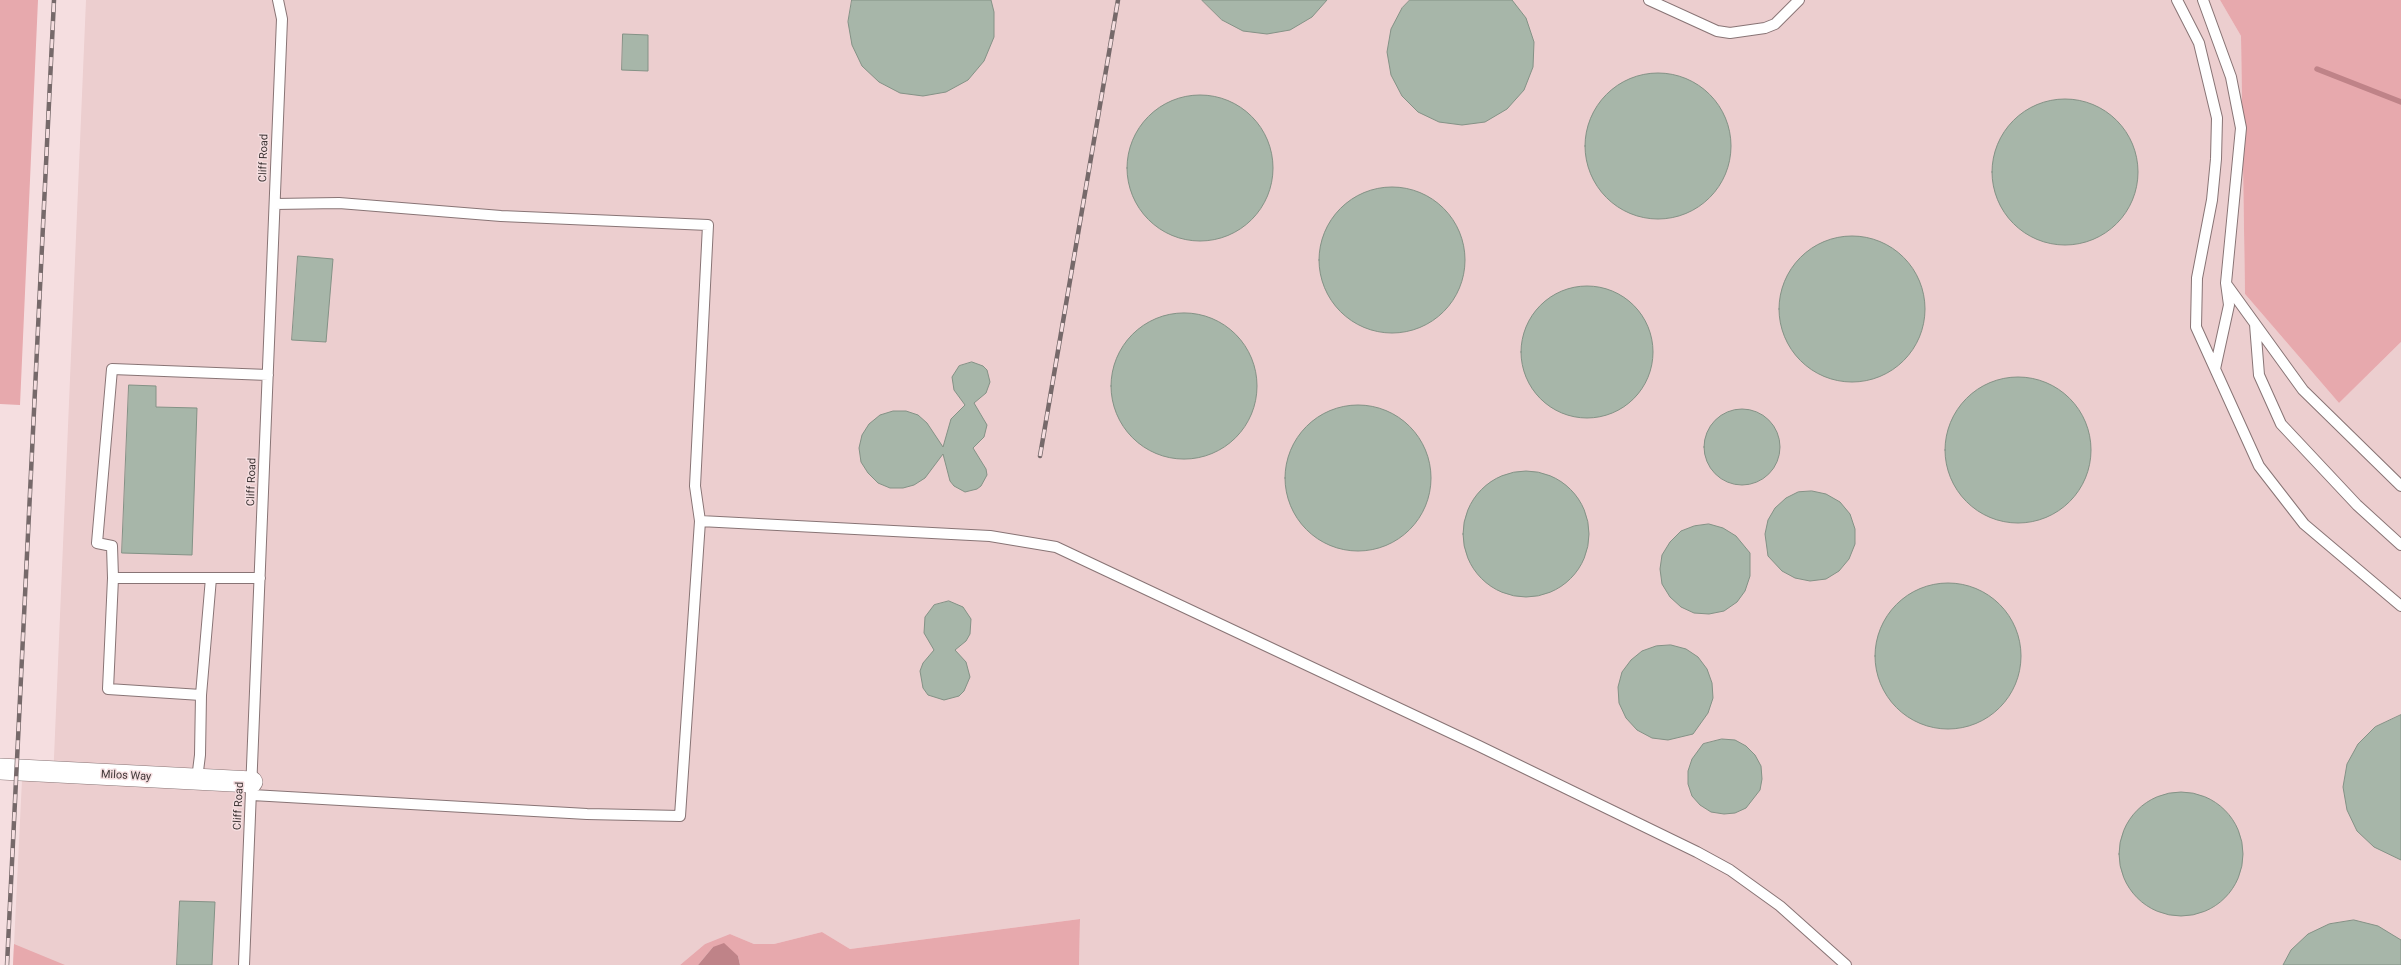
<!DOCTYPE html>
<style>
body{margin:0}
canvas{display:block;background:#f5dee0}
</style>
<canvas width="2401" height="965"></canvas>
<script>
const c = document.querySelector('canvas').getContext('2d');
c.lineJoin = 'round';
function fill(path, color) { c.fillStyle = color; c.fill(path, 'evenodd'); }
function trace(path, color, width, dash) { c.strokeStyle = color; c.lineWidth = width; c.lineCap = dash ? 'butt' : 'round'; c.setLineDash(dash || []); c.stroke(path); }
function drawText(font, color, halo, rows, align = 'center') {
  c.font = font + ' Roboto,sans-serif'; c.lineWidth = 3; c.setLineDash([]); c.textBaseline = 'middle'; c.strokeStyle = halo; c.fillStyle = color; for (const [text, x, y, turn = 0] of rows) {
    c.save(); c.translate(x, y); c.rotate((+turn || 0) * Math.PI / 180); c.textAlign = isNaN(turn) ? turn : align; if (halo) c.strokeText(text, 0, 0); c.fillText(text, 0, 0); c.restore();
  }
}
const built = new Path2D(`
 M86,0h2134l21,36 4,258 94,109 62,-61v623h-1322l1,-46 -230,30 -28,-17 -48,12h-20l-24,-10 -25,10 -25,21h-667l9,-185 31,1z`);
const green = new Path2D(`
 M0,0h38l-18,405 -20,-1z
 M2220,0h181v342l-62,61 -94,-109 -4,-258z
 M1080,919l-1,46h-339l-2,-9 -25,-9 -15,18h-18l25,-21 25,-10 24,10h20l48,-12 28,17z
 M14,944l51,21h-52z`);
const water = new Path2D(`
 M724,943l14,13 2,9h-42l15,-18z`);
const stream = new Path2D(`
 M2317,69l84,33`);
const building = new Path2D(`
 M852,0h139l3,12v25l-10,24 -16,19 -22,12 -23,4 -23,-3 -21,-11 -17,-16 -10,-21 -4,-23z
 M1202,0h125l-15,17 -22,13 -23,4 -24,-3 -21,-11z
 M1410,0h102l14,18 8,24 -1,25 -9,23 -17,19 -22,13 -23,3 -23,-3 -21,-10 -16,-16 -11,-21 -4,-23 4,-23 11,-21z
 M623,34l25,1v36l-26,-1z
 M1585 146a73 73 0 1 1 146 0a73 73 0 1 1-146 0Z
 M1127 168a73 73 0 1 1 146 0a73 73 0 1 1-146 0Z
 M1992 172a73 73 0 1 1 146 0a73 73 0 1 1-146 0Z
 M1319 260a73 73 0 1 1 146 0a73 73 0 1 1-146 0Z
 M1779 309a73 73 0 1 1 146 0a73 73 0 1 1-146 0Z
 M298,256l35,3 -7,83 -34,-2z
 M1521 352a66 66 0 1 1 132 0a66 66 0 1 1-132 0Z
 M1111 386a73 73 0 1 1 146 0a73 73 0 1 1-146 0Z
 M972,362l11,4 4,4 3,12 -4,11 -12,10 13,22 -3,12 -11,11 13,21 1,6 -6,11 -4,3 -12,3 -11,-6 -4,-5 -7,-27 -18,24 -11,7 -11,3h-13l-12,-5 -10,-10 -7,-11 -2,-14 3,-13 7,-11 11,-9 13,-4h13l12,4 9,8 16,24 8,-28 14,-14 -11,-15 -2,-13 7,-11z
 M1945 450a73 73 0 1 1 146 0a73 73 0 1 1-146 0Z
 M129,385l27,1v21l41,1 -5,147 -70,-2z
 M1285 478a73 73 0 1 1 146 0a73 73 0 1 1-146 0Z
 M1704 447a38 38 0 1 1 76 0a38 38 0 1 1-76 0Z
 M1463 534a63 63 0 1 1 126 0a63 63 0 1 1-126 0Z
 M1812,491l14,3 14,8 10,12 5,15v15l-6,15 -10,12 -13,8 -16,2 -15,-3 -13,-7 -14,-15 -3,-22 3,-14 7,-12 11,-10 12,-6z
 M1709,524l14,4 13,8 14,17v23l-5,15 -8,11 -13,9 -15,3 -15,-1 -13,-6 -11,-10 -8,-13 -2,-15 2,-14 8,-13 11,-11 13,-5z
 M1875 656a73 73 0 1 1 146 0a73 73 0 1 1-146 0Z
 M949,601l14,6 8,12 -1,15 -4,7 -11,9 11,12 4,15 -6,14 -5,5 -15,4 -16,-5 -5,-7 -3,-17 3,-8 11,-13 -10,-17 1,-16 9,-12z
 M1671,645l15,4 12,8 9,12 5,14 1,15 -5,15 -15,21 -25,6 -16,-2 -15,-8 -11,-12 -7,-15 -1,-16 4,-15 9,-12 11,-9 14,-5z
 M2401,715v145l-27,-13 -17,-16 -10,-21 -4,-23 4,-23 11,-20 17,-17z
 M1722,739l13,1 11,6 9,9 6,11 1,13 -2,11 -14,18 -11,5 -11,1 -13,-2 -11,-7 -8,-9 -4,-12v-13l4,-12 11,-15z
 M2119 854a62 62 0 1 1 124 0a62 62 0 1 1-124 0Z
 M180,901l35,1 -3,63h-35z
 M2354,920l24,6 23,14v25h-118l8,-15 17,-16 21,-10z`);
const lane = new Path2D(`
 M1649,0l68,31 13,2 35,-5 10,-4 24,-24
 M2177,0l22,43 18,75 -1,41 -4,41 -15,78 -1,49 63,139 45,58 97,82
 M2203,0l28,77 10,51 -15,155 3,22 -14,64
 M275,204l64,-1 162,13 207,9 -13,261 5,35
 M2227,285l76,105 98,96
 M2255,324l4,51 22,49 76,81 44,40
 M113,578h147
 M201,695l-93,-6 5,-111 -1,-32 -15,-3 15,-174 156,6
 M197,779l3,-24 1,-60 10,-117
 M252,795l335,19 93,2 20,-295 290,15 66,11 423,199 218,106 33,18 50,36 66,59
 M244,965l38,-946 -4,-19`);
const street = new Path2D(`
 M0,769l252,13`);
const rail = new Path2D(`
 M1040,456l78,-456
 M7,965l47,-965`);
const streetNames = [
 ["Cliff Road",264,158,-88],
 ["Cliff Road",252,482,-88],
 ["Milos Way",126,776,3],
 ["Cliff Road",239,806,-87]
];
fill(built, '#eccecf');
fill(green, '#e7a9ad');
fill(water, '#bf8388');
trace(stream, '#bf8388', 5.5);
fill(building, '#a7b6a9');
trace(building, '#849286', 1);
trace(lane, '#887475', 12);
trace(street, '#887475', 22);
trace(lane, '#fff', 10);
trace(street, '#fff', 21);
trace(rail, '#76696a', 4.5);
trace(rail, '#f5dee0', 3, [9]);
drawText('11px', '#3f3636', '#f5dee0', streetNames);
</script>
